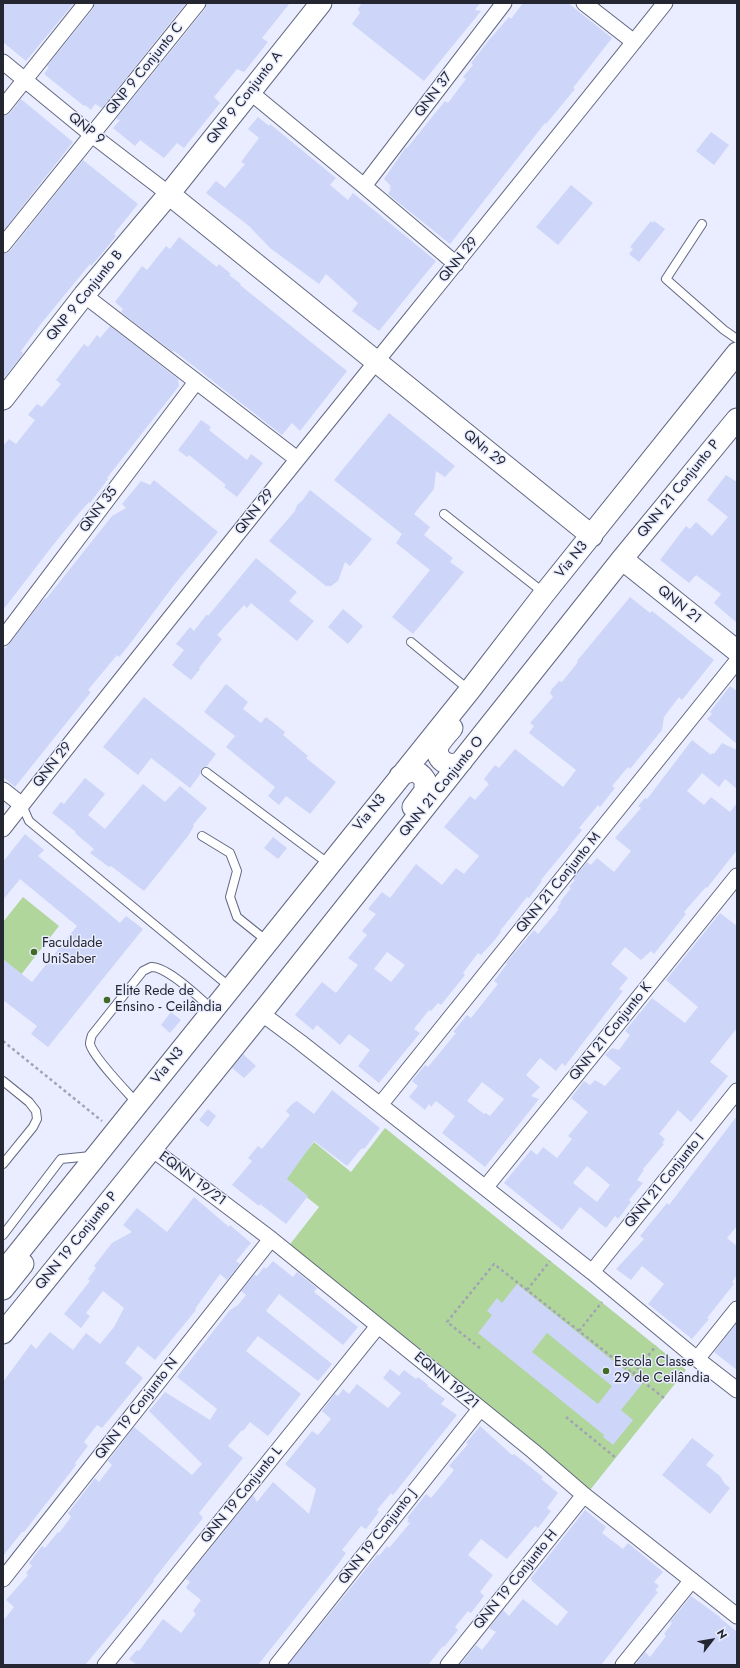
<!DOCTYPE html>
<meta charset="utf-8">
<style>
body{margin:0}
#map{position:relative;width:740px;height:1668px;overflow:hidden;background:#e9edff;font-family:Jost,sans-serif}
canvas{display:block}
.frame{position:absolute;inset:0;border:4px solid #242631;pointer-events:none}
.north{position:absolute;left:692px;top:1620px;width:40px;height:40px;-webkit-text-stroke:3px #e9edff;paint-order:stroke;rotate:59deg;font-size:11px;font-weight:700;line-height:16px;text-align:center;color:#242631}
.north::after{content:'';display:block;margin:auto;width:14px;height:18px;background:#242631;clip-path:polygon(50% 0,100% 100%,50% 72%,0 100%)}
</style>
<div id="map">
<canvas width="740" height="1668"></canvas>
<div class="frame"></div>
<div class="north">N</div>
</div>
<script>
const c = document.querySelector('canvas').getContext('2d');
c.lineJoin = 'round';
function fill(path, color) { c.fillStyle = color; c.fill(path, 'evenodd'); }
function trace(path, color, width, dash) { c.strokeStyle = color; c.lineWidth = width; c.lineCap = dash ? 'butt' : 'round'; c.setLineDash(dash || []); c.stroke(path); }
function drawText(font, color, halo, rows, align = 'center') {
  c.font = font + ' Jost,sans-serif'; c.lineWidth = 3; c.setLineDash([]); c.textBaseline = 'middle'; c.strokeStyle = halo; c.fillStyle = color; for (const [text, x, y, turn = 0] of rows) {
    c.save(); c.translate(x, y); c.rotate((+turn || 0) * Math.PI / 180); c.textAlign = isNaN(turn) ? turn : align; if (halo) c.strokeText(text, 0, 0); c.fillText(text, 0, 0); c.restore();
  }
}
const green = new Path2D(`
 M23,897l36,29 -39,50 -17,-13v-41z
 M385,1128l301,242 -96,120 -302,-243 31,-40 -35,-28 30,-37 37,30z`);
const building = new Path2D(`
 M3,3h71l-48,58 -23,-19z
 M95,3h91l-84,105 -7,-4 -4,6 -6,-5 -1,1 -40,-32 5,-7 -2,-1 46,-57z
 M207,3h83l-28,35 6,4 -24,30 -7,-3 -23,28 6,6 -36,45 -7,-5 -13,15 -24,-18 -5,6 -22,-18 7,-8 -4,-1 89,-110z
 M362,3h118l-5,7 6,1 -57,70 -72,-57 8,-11 -2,-4z
 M523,3h45l44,35 -39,50 2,1 -10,12 -19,23 -1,-1 -95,121 -62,-50 3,-5 -2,-1 2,-2 -7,-7 22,-32 1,1 38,-47 3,2 18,-24 -3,-2 10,-12 -2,-2 18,-23 20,-23 2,2z
 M21,99l52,43 -70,89v-115l7,-3z
 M258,117l11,9 1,-2 66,54 -6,7 18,15 5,-7 83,68 -57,70 -27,-20 6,-8 -32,-29 -7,10 -49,-36 -21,-22 -43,-33 10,-12 9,7 20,-24 -4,-2 18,-24 -11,-9z
 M711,132l18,13 -15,20 -18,-14z
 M83,160l55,44 -24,30 2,2 -12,15 -13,15 -1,-2 -50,61 -19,26 2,2 -3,5 -17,21v-125l7,-3z
 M571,185l22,18 -35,42 -22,-18z
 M651,221l2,2 1,-2 11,8 -26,33 -10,-8 4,-5 -3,-2z
 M179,237l38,30 2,-3 12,10 -2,1 12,9 -1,1 107,86 -47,60 -8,-8 -10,12 -109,-85 1,3 -53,-41 2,-3 -8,-7 27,-36 5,4 19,-24 4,3z
 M110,326l68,53 1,7 -72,92 1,1 -18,24 -1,-1 -10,11 -29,36 -47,61v-164l6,-7 7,5 19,-24 -7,-5 9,-11 5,3 19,-23 -5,-4 28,-36 4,3 9,-12 3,3z
 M389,413l66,53 -10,11 -9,-6 -2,18 -20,25 16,13 -6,8 29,23 -3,4 14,10 -51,62 -21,-17 38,-47 -34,-27 6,-9 -68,-54z
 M201,420l10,7 -2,3 38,30 4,-6 12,9 -26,34 -13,-10 2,-2 -37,-30 -2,2 -9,-7z
 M726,475l11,7v141l-23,-20 7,-9 -25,-19 -7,8 -29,-23 26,-34 4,3 6,-7 16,14 16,-19 -21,-17z
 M154,480l64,52 -44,53 -45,60 -10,12 -2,-2 -29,35 3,2 -76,95 -12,-10v-127l7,-7 29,-38 6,-7 1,1 66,-83 14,-8 -4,-4 19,-23 9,4z
 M310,490l62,49 -22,27 -5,-4 -7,19 -7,5h-5l-57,-45 26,-30 2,-6 5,-4z
 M256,558l41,34 -8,9 25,20 -17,20 -46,-38 -4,5 -3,-3 -27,30 5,4 -23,29 1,1 -9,11 -19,-15 12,-15 -8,-6 14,-17 4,4 13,-17 1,2z
 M630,597l20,16 2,-2 62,49 -32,40 -3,-3 -15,20 -2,13 -32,39 -2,-2 -16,19 3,2 -15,19 -2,-2 -19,23 3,2 -41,50 1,1 -13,17 -2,-1 -27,34 1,1 -8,10 -12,13 -3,-2 -15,20 2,2 -24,30 -3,-2 -7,8 -2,-1 -15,19 6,4 -41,50 -21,-17 12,-16 -21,-16 -9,11 -23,-20 -4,5 -18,-15 27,-33 14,11 22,-28 -10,-7 19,-23 -5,-4 14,-17 -8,-5 14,-17 8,6 26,-34 26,21 14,-17 8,6 15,-18 -35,-29 26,-31 5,4 14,-16 -5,-5 11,-14 4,3 16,-19 48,38 13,-17 -47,-37 5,-7 -4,-3 23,-26 -3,-4 2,-4 7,-8 3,1 16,-20 -1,-1zM387,952l18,13 -14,17 -17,-13z
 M343,609l20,17 -15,18 -20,-17z
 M226,684l22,18 -5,7 18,14 5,-6 19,15 -2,3 25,21 -2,2 30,24 -26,32 -24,-18 -7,9 -11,-9 7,-9 -49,-40 9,-11 -31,-24z
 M730,686l7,5v53l-30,-25 5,-5 -2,-2z
 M144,697l72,57 -10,13 -4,1 -1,5 -11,15 -39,-30 -13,17 -35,-28z
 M692,740l19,15 1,-2 2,1 8,-11 15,7v39l-12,-10 -6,8 -17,-14 -15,18 17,14 7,-8 19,15 7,-9v47l-30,38 -1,-1 -22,25 2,2 -32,40 -3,-3 -10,9 -16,-13 -14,17 17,14 -9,11 4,2 -58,75 -3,-3 -6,8 -16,-13 -14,17 14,12 -9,9 8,3 -54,68 -43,-34 13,-17 -19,-15 -5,6 -2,-3 -4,6 -16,-13 9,-11 -6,-5 13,-16 3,2 28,-34 -3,-1 14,-17 4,3 27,-34 -4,-3 13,-17 -1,-1 28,-33 4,4 21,-25 -2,-1 4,-5 -1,-1 11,-14 -2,-1 6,-7 -2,-1 14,-17 4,3 6,-7 17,14 17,-21 -16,-13 26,-30 -3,-2 7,-8 2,1zM482,1082l22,17 -14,17 -4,-3 -2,1 -17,-13z
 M85,778l20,16 -17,21 17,14 38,-45 22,18 15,-16 27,22 -14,17 1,1 -6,10 -44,55 -33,-25 -2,1 -19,-14 4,-4 -19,-16 1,-1 -24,-19 9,-11 3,2z
 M25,834l19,16 -6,6 57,46 25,21 6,-7 17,13 -95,118 -17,-13 6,-8 -34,-26v-41l29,23 45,-56 -57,-47 -17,21v-38z
 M273,837l14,11 -9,11 -14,-11z
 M720,913l17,13v102l-27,34 18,14 -37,46 -13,-12 -19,24 6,5 -3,4 2,1 -21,25 1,1 -7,10 6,3 -14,17 2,2 -13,17 -3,-3 -9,12 -26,-21 -18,23 -58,-47 27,-33 6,5 6,-8 14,11 15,-19 -4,-3 20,-24 -17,-14 13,-17 6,4 5,-5 10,6 16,-18 -16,-13 7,-7 7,2 11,-15 -5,-4 27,-33 33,25 13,-16 -32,-27zM587,1166l23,19 -13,17 -24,-19z
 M171,1012l10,8 -11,13 -9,-8z
 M243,1054l13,12 -12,12 -12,-10z
 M332,1090l48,38 -15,20 -4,1 -14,17 -33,-25 -27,38 21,17 -22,28 -26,-20 -1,2 -27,-21 20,-24 -4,-3 10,-12 4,3 28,-34 -4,-4 6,-7 5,-3 17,13z
 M208,1109l8,7 -8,11 -9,-7z
 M737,1116v110l-10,12 10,8v29l-5,7 2,2 -27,34 2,1 -17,20 -44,-35 16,-20 -22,-18 -11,14 -15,-11 28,-30 -4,-3 27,-33 2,2z
 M194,1197l35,30 1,-2 21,18 -15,18 4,3 -13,16 -7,-6 -25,35 1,1 -41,50 -17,-14 -13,17 18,15 -41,50 -5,-3 -13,17 4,4 -13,17 1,2 -52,67h-2l-19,24v-174l28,-38 5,5 14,-17 23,18 13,-17 14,11 14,-17 10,-19 -21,-17 -17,22 4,3 -9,12 -17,-14 26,-33 -2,-2 8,-11 -2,-2 18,-23 20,-11 -9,-7 14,-17 30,24z
 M273,1261l20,16 4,-5 20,16 -3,4 44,35 -15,18 -64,-51 -13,17 66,53 -14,17 -60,-45 -12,15 55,43 -33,42 -18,-14 -7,9 -1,-1 -14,16 15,12 -44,55 4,5 -50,62 1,1 -27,34 -42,50h-82v-44l11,-14 -8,-7 22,-25 -2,-2 6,-7 -3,-3 13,-17 3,2 13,-16 1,1 12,-16 -3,-4 14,-18 13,-17 4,4 13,-17 -4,-4 26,-34 58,48 10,-11 -53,-53 16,-19 45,28 7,-11 -40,-32 53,-67 8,-5 8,-10 -5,-4 13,-16 3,1 7,-9 2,2z
 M517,1284l125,100 -21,26 12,10 -20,25 -10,-8 1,-2 -126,-102 14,-18 -5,-4 10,-13 5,5zM547,1333l65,53 -14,18 -66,-52z
 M737,1323v47l-23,-18z
 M390,1369l9,7 5,-6 12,9 2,-2 10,8 -1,1 18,13 -4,5 16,11 -64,80 -2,-2 -14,17 2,2 -13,17 -5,-3 -19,24 4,3 -7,10 -81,102h-121l-8,-6 8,-9 2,1 24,-32 18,14 15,-19 -3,-3 8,-11 -14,-11 -1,-2 4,-5 -4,-3 67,-84 4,7 16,-20 36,32 7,-25 -31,-25 27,-33 6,4 13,-16 -9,-8 13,-17 3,2 5,-7 6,5 8,-10 31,24 13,-15 -18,-15z
 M480,1426l32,29 2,-1 29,23 -2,2 17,14 -11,15 4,3 -13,17 -3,-2 -28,33 -26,-20 -13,16 25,20 -13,17 4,4 -13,17 -3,-2 -13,16 3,3 -14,17 -1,-1 -15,19h-140l90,-111 1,2 8,-10 2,2 21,-25 -3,-1 2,-3 -2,-1 19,-24 5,4 23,-28 -5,-4 19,-22 -2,-1z
 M692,1438l22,17 -8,10 14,11 5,8 5,4 -20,26 -48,-39z
 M585,1510l21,17 -4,6 21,16 5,-6 35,29 -9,10 5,4 -4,4 3,2 -42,54 -15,19h-141l16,-20 6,5 14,-18 -7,-4 14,-18 6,6 14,-17 34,27 11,-14 -36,-31 -1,-3z
 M691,1596l29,21v1l17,14v33h-102l10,-13 5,5 16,-21 -2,-2 8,-11 -2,-1z`);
const path = new Path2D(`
 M3,1041l99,80
 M527,1290l23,-29
 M579,1331l23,-29
 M480,1348l-33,-26 47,-58 170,134
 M633,1374l23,-28
 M566,1417l50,41`);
const lane = new Path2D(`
 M702,224l-36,55 58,51 13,9
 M444,514l100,79
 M411,642l58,48
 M206,772l123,92
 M22,805l7,16 201,166
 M202,836l28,17 7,18 -7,26 7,20 30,24
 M3,1081l26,21 7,9 1,8 -4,8 -30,37
 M137,1103c-10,-11 -44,-46 -47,-59 0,-3 1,-6 2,-9l51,-64c2,-1 6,-3 8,-4 16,-1 50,32 62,43
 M3,1235l58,-76 30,-3`);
const street = new Path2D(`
 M584,3l50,39
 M3,62l89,73 77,59
 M250,92l114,94 92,78
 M3,107l83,-104
 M364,186l140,-183
 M3,245l195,-242
 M84,295l213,164
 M3,638l193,-256
 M3,790l19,15
 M3,829c217,-278 442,-550 662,-826
 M261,1013l39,29 292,230 105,87 40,31
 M380,1105l357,-444
 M152,1149l119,90 262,212 51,44 153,121
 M485,1188l252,-312
 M592,1272l145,-181
 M697,1359l40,-50
 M3,1579l268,-340
 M105,1665l273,-339
 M277,1665l203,-256
 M448,1665l136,-170
 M623,1665l69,-85`);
const secondary = new Path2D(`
 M169,194l423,342
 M3,399l81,-104 85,-101 152,-191
 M622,559l115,92
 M452,728c-5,6 -11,12 -14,18 -4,16 14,23 24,15
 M400,776c10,-7 19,-6 25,4v11l-12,16
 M3,1272l467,-582 74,-96 193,-241
 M3,1289l20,-25
 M3,1333l268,-332 351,-442 115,-140`);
const markers = [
 [34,952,4,"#426a25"],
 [107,1000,4,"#426a25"],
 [606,1371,4,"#426a25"]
];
const streetNames = [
 ["QNP 9 Conjunto C",145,69,-51],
 ["QNN 37",434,95,-53],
 ["QNP 9 Conjunto A",245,98,-52],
 ["QNP 9",86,129,39],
 ["QNN 29",459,260,-51],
 ["QNP 9 Conjunto B",85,296,-51],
 ["QNn 29",484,449,39],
 ["QNN 21 Conjunto P",679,489,-51],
 ["QNN 35",99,510,-53],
 ["QNN 29",255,512,-52],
 ["Via N3",572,560,-51],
 ["QNN 21",679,605,39],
 ["QNN 29",53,765,-52],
 ["QNN 21 Conjunto O",442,787,-51],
 ["Via N3",370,813,-51],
 ["QNN 21 Conjunto M",559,883,-51],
 ["QNN 21 Conjunto K",611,1032,-51],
 ["Via N3",168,1066,-51],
 ["EQNN 19/21",192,1179,37],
 ["QNN 21 Conjunto I",665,1181,-51],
 ["QNN 19 Conjunto P",77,1241,-51],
 ["EQNN 19/21",446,1381,40],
 ["QNN 19 Conjunto N",137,1409,-52],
 ["QNN 19 Conjunto L",242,1495,-51],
 ["QNN 19 Conjunto J",378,1537,-52],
 ["QNN 19 Conjunto H",516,1580,-51]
];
const poiNames = [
 ["Faculdade",42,944],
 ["UniSaber",42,960],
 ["Elite Rede de",115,992],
 ["Ensino - Ceilândia",115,1008],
 ["Escola Classe",614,1363],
 ["29 de Ceilândia",614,1379]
];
fill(green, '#b0d69b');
fill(building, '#cdd5f9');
trace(lane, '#636882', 10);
trace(street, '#636882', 17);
trace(secondary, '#636882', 23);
trace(path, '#a1a4b3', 2.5, [3, 3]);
trace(lane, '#fff', 8);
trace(street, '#fff', 15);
trace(secondary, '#fff', 21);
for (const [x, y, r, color] of markers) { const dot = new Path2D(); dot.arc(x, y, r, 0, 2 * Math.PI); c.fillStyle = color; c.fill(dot); trace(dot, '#e9edff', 1.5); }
drawText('14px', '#242631', '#e9edff', streetNames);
drawText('14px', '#242631', '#e9edff', poiNames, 'left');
</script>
